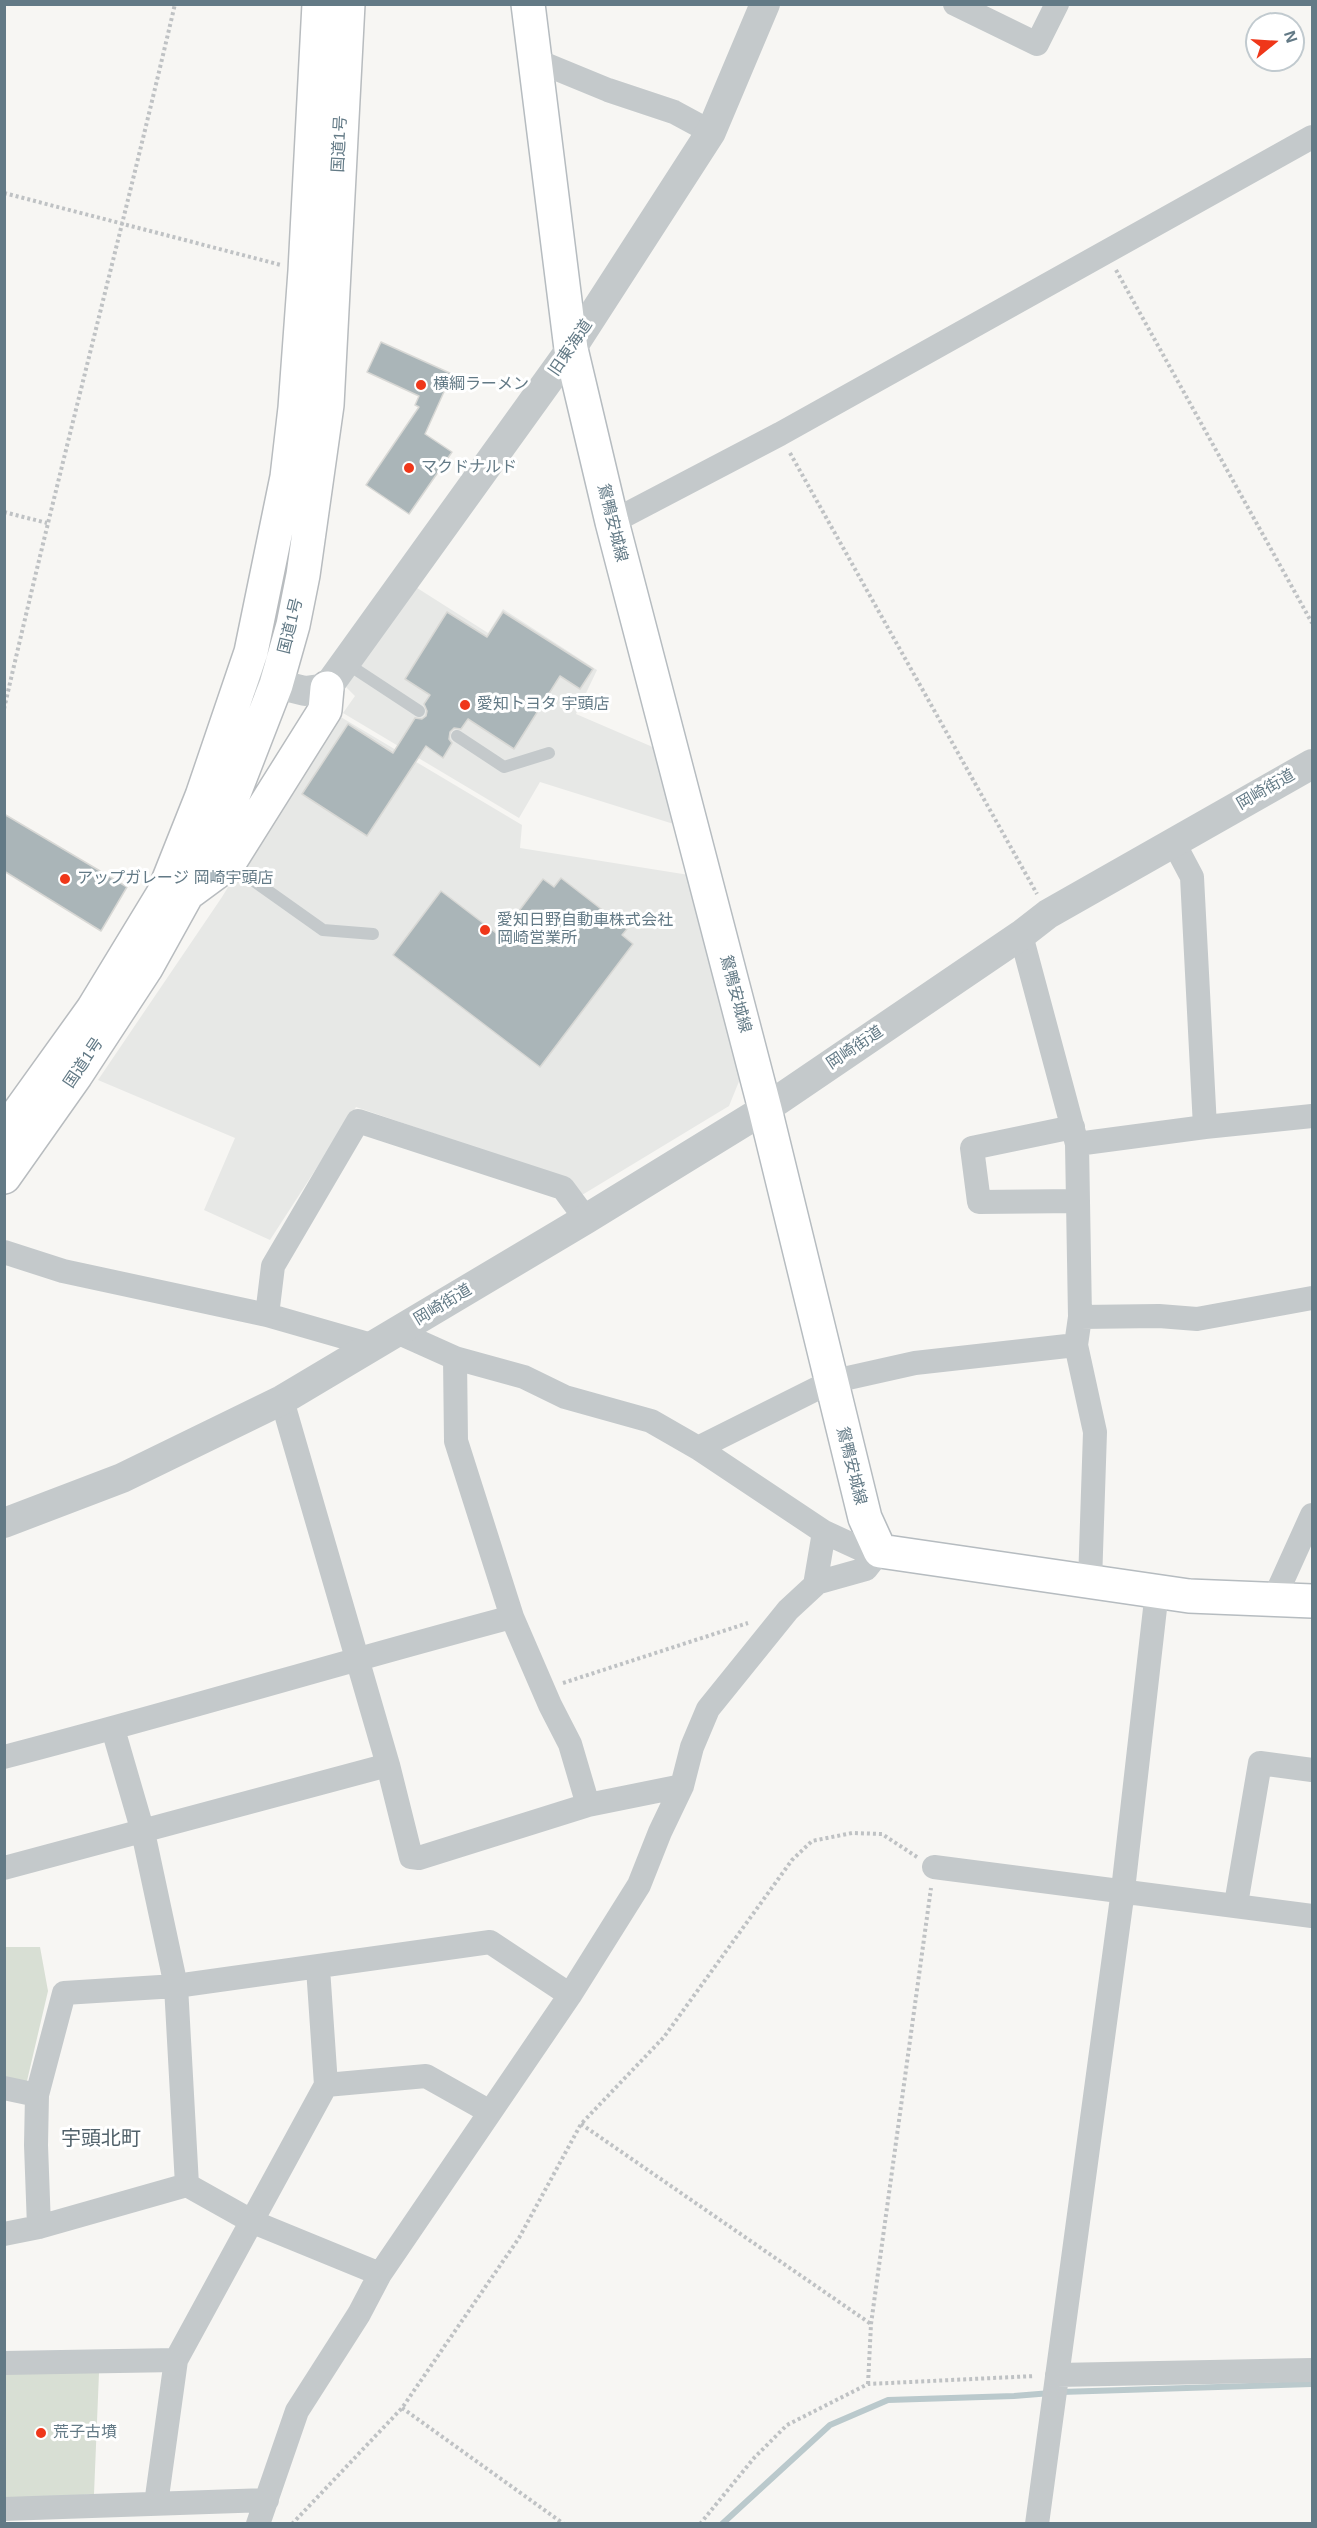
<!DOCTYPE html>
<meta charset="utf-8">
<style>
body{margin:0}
#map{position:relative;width:1317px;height:2528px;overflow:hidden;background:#f7f6f3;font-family:Helvetica,sans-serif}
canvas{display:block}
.frame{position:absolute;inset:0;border:6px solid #637a86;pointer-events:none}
.north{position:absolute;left:1245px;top:12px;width:60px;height:60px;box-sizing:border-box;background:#fff;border:2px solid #c1cacf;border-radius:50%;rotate:72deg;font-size:16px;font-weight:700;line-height:24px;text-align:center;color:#637a86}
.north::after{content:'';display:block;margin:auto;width:21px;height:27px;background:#ef371a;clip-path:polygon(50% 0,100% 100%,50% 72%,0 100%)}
</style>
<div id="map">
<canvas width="1317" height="2528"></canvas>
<div class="frame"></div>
<div class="north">N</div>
</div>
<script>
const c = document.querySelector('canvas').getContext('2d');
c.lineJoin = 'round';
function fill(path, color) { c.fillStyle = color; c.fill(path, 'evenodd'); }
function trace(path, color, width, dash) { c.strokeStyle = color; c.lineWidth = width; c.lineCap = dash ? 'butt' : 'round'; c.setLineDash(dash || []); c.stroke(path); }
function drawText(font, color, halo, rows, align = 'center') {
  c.font = font + ' Helvetica,"Noto Sans JP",sans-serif'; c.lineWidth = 6; c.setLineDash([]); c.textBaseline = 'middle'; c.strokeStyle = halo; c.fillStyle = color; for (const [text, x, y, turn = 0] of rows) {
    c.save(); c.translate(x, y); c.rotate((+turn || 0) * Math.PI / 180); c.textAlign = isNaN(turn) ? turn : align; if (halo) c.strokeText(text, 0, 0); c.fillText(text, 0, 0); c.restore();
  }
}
const built = new Path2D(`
 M414,586l74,47 15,-24 94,61 -21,44 86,37 18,75 -140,-44 -21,36 -176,-105 12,-17 -9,-9z
 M334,713l188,112 -2,23 169,27 53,199 -13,32 -147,89 -12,-15 -214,-73 -86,133 -66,-30 31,-72 -137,-58 124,-183z`);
const green = new Path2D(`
 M4,1947h36l8,44 -25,107 -18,-1z
 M5,2372l94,1 -5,121 -89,7z`);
const stream = new Path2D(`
 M1061,2392l251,-8
 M722,2524l108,-99 58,-25 126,-4 37,-3`);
const building = new Path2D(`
 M381,342l71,32 -27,60 27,18 -43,62 -43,-29 53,-78 -4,-2 4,-9 -52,-24z
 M447,612l40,25 16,-25 90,57 -13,20 -20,-13 -46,73 -46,-30 -7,10 -7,-1 -4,4 -1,7 3,4 -9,15 -17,-12 -59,90 -65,-42 46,-70 45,29 22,-35 7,1 4,-3 1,-5 -3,-7 6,-9 -25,-16z
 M4,814l123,73 -26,44 -97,-60z
 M561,878l66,51 -5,6 11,9 -93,123 -147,-112 48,-64 59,45 43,-57 11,8z`);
const path = new Path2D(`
 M4,193l277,72
 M1116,270l196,353
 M790,453l247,441
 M4,512l43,11
 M4,709c54,-236 116,-469 171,-705
 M563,1683l185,-60
 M581,2124l290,200
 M868,2384l3,-60 60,-436
 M402,2408l162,116
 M292,2524l110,-116 117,-170 62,-114 83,-87 128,-177 20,-19 40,-8 30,1 35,23
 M700,2524l54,-66 33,-33 81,-41 167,-8`);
const service = new Path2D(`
 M346,663l73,48
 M457,736l47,31 45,-14
 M230,864l93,66 50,4`);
const minor = new Path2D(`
 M955,4l82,40 20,-40
 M535,60l73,30 66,22 37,20
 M612,522l168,-88 532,-297
 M1174,843l18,34 13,250
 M1021,935l56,209 3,173 -4,28 19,87 -5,150
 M1073,1127l-101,21 7,54 99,-1
 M1077,1144l128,-17 107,-11
 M4,1252l59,19 204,44 108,31
 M267,1315l6,-49 85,-145 205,67 23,31
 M1080,1317l79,-1 38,3 115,-21
 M397,1332l58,26 69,19 41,20 86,24 47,27 126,84 39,18 17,1
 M455,1358l1,83 56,176 38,88 20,39 18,61
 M282,1400l106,365 23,92 8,1 169,-53 94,-19
 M698,1448l132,-66 85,-19 161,-18
 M816,1583l50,-14 14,-18
 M1274,1599l38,-84
 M113,1729l30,103 33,154 11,199
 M4,1757c170,-44 338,-95 508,-140
 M934,1867l378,49
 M4,1868l384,-103
 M1236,1904l24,-141 52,7
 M326,2085l100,-9 64,36
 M4,2088l33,7 -1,50 3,82
 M37,2095l27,-102 112,-7 314,-44 80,53
 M4,2234l35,-7 148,-42 66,37 127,52
 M4,2363l172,-3
 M1057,2375l255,-5
 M156,2504l20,-144 150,-275 -8,-117
 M4,2509l263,-9
 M258,2524l39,-113 62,-97 21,-40 190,-279 69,-110 21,-53 22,-46 10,-39 16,-38 80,-99 27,-25 9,-53
 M1037,2524l86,-634 34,-299`);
const tertiary = new Path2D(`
 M252,678l53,13 22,-3 244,-339 140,-217 54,-128
 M4,1523l118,-45 160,-78 304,-181 179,-110 256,-174 27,-21 264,-150`);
const secondary = new Path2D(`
 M528,4l43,345 41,173 153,587 100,409 15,33 309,45 123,5`);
const trunk = new Path2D(`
 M191,891l38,-28 96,-153 2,-22
 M4,1133l89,-124 70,-115 39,-98 49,-144 36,-175 8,-69 10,-137 14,-267
 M4,1177l72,-102 70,-107 41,-74 44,-93 45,-116 17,-60 10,-50 24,-170 21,-401`);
const markers = [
 [421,385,6,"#ef371a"],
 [409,468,6,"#ef371a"],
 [465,705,6,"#ef371a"],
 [65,879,6,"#ef371a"],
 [485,930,6,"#ef371a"],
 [41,2433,6,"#ef371a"]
];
const streetNames = [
 ["国道1号",340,144,-87],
 ["旧東海道",571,348,-56],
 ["鴛鴨安城線",612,523,76],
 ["国道1号",291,626,-76],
 ["岡崎街道",1266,790,-30],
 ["鴛鴨安城線",735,994,75],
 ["岡崎街道",855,1048,-34],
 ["国道1号",84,1063,-56],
 ["岡崎街道",443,1305,-31],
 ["鴛鴨安城線",851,1466,76]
];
const poiNames = [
 ["横綱ラーメン",433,385],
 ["マクドナルド",421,468],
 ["愛知トヨタ 宇頭店",477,705],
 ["アップガレージ 岡崎宇頭店",77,879],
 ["愛知日野自動車株式会社",497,921],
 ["岡崎営業所",497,939],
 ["荒子古墳",53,2433]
];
const quarterNames = [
 ["宇頭北町",101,2139]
];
fill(built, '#e7e8e6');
fill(green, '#d8dfd4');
trace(stream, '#bac9cc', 6);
fill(building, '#aab5b8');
trace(building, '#d8d8d5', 1.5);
trace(secondary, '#b6bcc0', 36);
trace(trunk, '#b8bcbf', 36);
trace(path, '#bfc2c4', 4, [3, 3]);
trace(service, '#c4c9cb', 12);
trace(minor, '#c4c9cb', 24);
trace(tertiary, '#c4c9cb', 30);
trace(secondary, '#fff', 33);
trace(trunk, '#fff', 33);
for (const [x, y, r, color] of markers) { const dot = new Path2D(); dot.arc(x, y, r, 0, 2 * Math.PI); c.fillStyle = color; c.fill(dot); trace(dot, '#fff', 2); }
drawText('16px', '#637a86', '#fff', streetNames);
drawText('16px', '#637a86', '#fff', poiNames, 'left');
drawText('20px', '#52626b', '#fff', quarterNames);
</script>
